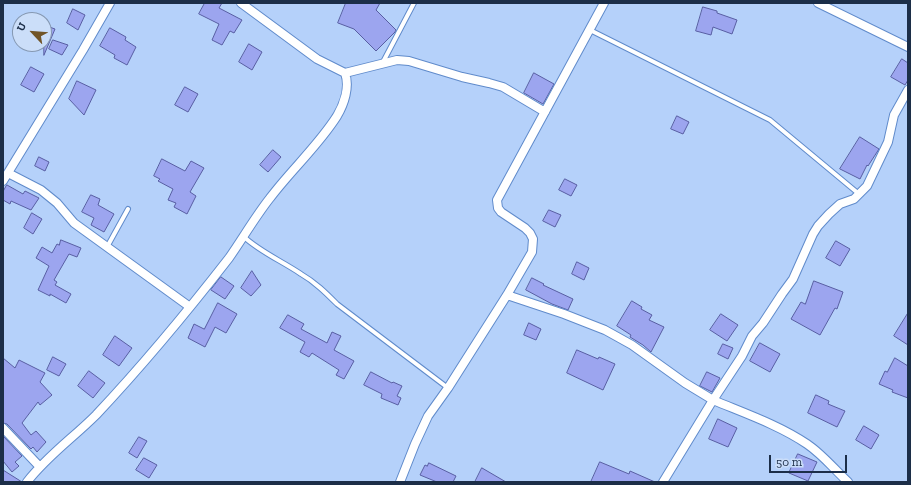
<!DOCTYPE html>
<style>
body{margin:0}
#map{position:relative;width:911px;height:485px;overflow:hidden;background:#b5d1fa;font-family:"Zilla Slab",serif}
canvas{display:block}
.frame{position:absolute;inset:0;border:4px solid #1c2e48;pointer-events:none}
.north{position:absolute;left:12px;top:12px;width:40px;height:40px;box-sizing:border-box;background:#cbdef9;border:1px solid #8598b2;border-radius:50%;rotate:296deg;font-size:11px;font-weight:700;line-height:16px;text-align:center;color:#1c2e48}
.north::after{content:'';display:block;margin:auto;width:14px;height:18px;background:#715528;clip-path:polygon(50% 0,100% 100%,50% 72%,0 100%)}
.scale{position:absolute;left:769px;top:455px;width:78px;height:18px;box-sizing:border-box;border:2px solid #1c2e48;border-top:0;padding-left:5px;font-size:12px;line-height:14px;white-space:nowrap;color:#1c2e48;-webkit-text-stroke:3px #cbdef9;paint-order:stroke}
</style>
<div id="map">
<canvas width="911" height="485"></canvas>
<div class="frame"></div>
<div class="north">U</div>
<div class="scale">50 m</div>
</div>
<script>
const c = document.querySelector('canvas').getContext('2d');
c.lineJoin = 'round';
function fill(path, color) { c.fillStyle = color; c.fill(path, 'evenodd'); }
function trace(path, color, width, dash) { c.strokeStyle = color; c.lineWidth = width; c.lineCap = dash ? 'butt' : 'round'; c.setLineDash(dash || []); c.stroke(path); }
const building = new Path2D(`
 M205,3h17l-3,5 23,12 -8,13 -4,-2 -8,14 -10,-5 7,-16 -20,-10z
 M346,3h34l-4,7 20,20 -1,2 -19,19 -22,-22 -16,-6z
 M703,7l14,4v2l20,7 -5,14 -19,-7 -2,8 -15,-4z
 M73,9l12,6 -7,15 -11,-7z
 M44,25l11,4 -11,26z
 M110,28l16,9 -1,3 11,7 -9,18 -13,-7 1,-3 -15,-9z
 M53,40l15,5 -6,10 -13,-6z
 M249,44l13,8 -10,18 -13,-8z
 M902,59l6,4v17l-3,5 -14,-8z
 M31,67l13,7 -10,18 -13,-7z
 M534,73l20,11 -11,20 -19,-11z
 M77,81l19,9 -12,25 -15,-16z
 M185,87l13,7 -10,18 -13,-7z
 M677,116l12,6 -6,12 -12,-5z
 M860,137l19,12 -11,17 -1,-1 -7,14 -20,-10z
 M273,150l8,7 -13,15 -8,-7z
 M39,157l10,5 -4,9 -10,-5z
 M162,159l23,12 6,-10 13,7 -14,24 6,4 -9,18 -13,-7 2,-4 -8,-3 5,-11 -15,-8 2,-2 -6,-3z
 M565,179l12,6 -6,11 -12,-6z
 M7,185l16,9 2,-3 14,7 -8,12 -20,-9 -1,3 -7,-4v-8z
 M91,195l9,4 -2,6 16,9 -10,18 -13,-7 3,-7 -12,-6z
 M549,210l12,5 -6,12 -12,-6z
 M32,213l10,6 -9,15 -9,-6z
 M61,240l20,8 -4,9 -8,-3 -15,26 3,2 -2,3 16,9 -5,9 -16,-9v2l-12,-6 11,-24 -13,-8 6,-11 10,6 5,-9 2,1z
 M836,241l14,8 -10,17 -14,-8z
 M577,262l12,6 -5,12 -12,-6z
 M252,271l9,14 -10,11 -10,-8z
 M221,277l13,9 -9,13 -14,-9z
 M532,278l12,6 -1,1 30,14 -5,11 -16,-6 -26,-14z
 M814,281l29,11 -6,17 -2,-1 -15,27 -29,-16 10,-17 4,2z
 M632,301l10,6 -1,2 11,6 -3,5 15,7 -13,25 -8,-7 -13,-8 1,-2 -14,-9z
 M218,303l19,11 -11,19 -11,-6 -10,20 -17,-9 6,-14 10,5z
 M908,313v32l-14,-9z
 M721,314l17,11 -11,16 -17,-11z
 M288,315l16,9 -3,5 26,14 5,-11 9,4 -7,14 20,11 -10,18 -8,-4 3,-5 -27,-17 -3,4 -9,-5 5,-10 -25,-14z
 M529,323l12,6 -5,11 -12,-5z
 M115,336l17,12 -13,18 -16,-11z
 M760,343l20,11 -10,18 -20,-11z
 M723,344l10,4 -5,11 -10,-5z
 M577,350l21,9 1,-2 16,7 -12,26 -36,-17z
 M53,357l13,7 -7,12 -12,-6z
 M3,358l12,10 4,-8 26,13 -5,9 12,13 -12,10 -2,-3 -16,21 9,12 5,-4 10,11 -9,10 -4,-5 -2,2 -24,-25 -4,-1z
 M895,358l13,8v32l-16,-6 1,-2 -14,-6 6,-13 2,1z
 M89,371l16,12 -12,15 -15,-12z
 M371,372l21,11 1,-1 9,4 -5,10 4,2 -3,7 -17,-7 1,-4 -18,-9z
 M707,372l13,6 -8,14 -12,-6z
 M816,395l13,6 -1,3 17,7 -8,16 -29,-14z
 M718,419l19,9 -9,19 -19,-8z
 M864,426l15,9 -8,14 -15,-9z
 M3,436l19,20 -7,6 4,4 -7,6 -9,-11z
 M139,437l8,4 -10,17 -8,-5z
 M798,454l19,8 -9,19 -19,-8z
 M144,458l13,7 -8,13 -13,-8z
 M600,462l29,12 1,-3 25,11h-64z
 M429,463l27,13 -3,6h-16l-17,-7 5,-10 2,1z
 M482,468l24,14h-31z
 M3,470l19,12h-19z`);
const service = new Path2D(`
 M590,30l180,90 89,74
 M383,62l31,-59
 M243,236c17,16 39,25 58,38 14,8 25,19 36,30l111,84
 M107,247l21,-38`);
const minor = new Path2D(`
 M818,3l90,44
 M345,73l52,-13 12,1 53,16 27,6 14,4 42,25
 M8,173l33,17 16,13 17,20 116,84
 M3,181l80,-131 27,-47
 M507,295l57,19 41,16 27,15 53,38 28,17 29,-44 10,-20 11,-13 19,-29 11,-15 20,-45 5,-8 11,-12 11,-10 14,-5 13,-13 21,-44 6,-27 14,-25
 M3,428l36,38
 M27,482c20,-26 46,-44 69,-67 47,-50 91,-103 133,-157 14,-20 26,-41 41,-60 21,-28 48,-52 67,-82 7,-12 13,-29 8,-43l-28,-14 -76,-56
 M400,482l15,-38 13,-28 20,-28 59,-93 25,-43 1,-13 -3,-6 -5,-5 -24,-16 -3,-4 -1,-8 107,-197
 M663,482l50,-82c31,13 66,25 94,44 15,10 28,26 41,38`);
fill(building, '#9ca5ef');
trace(building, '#585ea2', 1);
trace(service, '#608bcb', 6);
trace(minor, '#608bcb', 10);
trace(service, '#fff', 4);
trace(minor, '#fff', 8);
</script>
